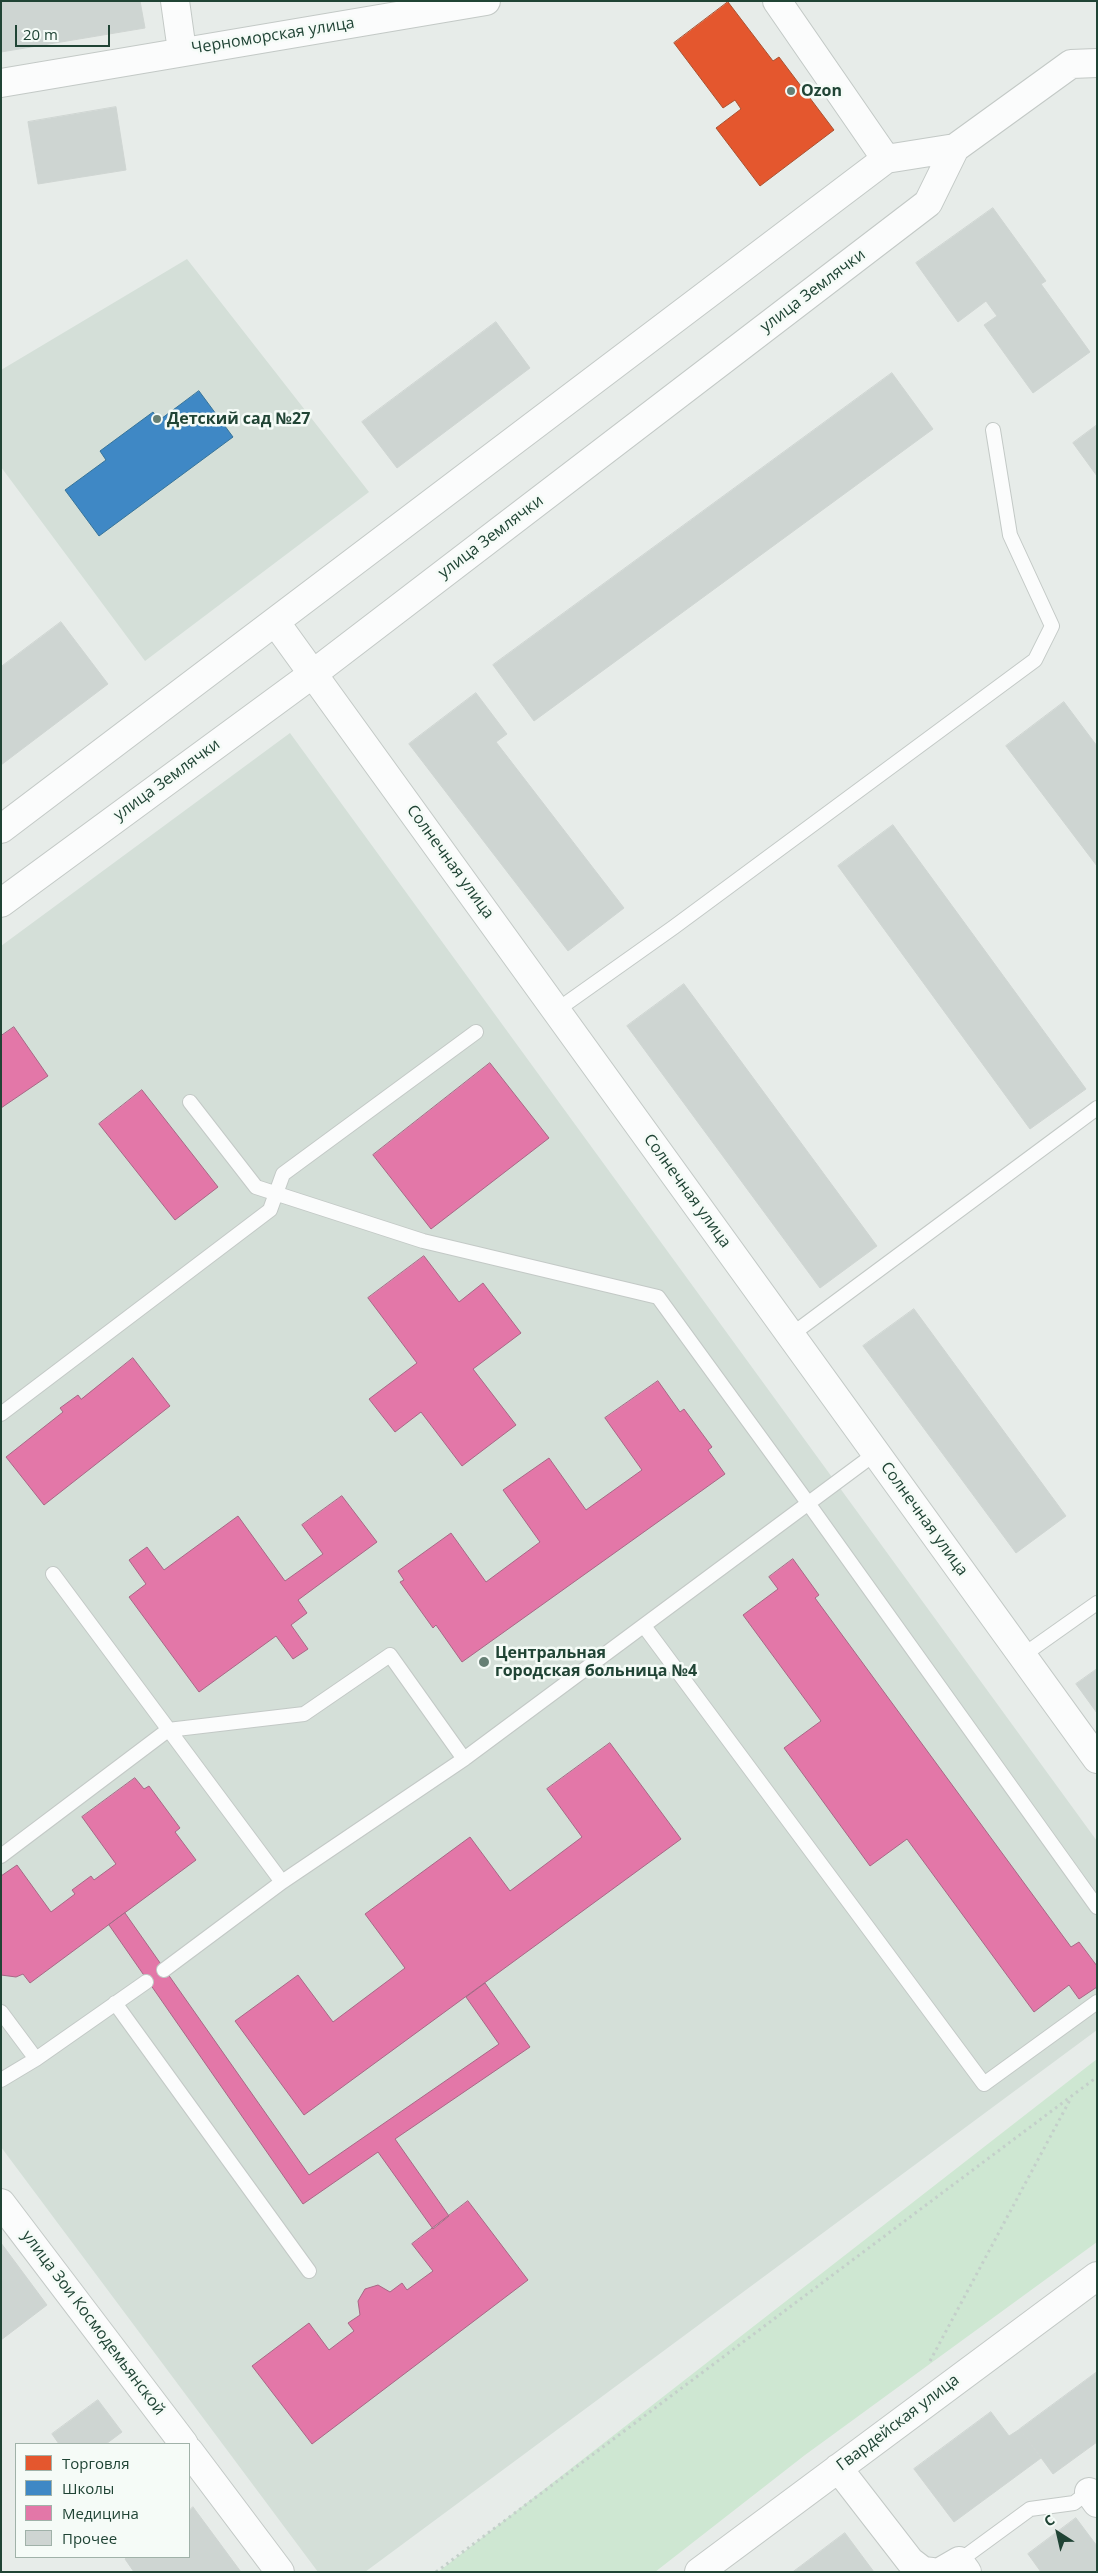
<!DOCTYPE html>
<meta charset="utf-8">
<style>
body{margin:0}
#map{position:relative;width:1098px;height:2573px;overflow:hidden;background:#e7ece9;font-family:"Open Sans",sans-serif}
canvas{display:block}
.frame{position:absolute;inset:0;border:2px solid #204435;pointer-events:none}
.legend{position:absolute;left:15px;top:2443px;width:175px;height:115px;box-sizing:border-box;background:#f5fbf7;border:1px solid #a0b2a9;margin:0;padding:6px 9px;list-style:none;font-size:15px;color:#204435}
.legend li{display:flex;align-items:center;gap:10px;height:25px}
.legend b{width:25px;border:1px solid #a0b2a9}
.north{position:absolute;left:1033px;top:2508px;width:50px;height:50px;-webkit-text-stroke:4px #f5fbf7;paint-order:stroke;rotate:325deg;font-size:14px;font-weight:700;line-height:20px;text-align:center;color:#204435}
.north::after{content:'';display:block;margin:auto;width:18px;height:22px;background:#204435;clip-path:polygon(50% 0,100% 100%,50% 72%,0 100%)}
.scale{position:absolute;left:15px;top:25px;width:95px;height:22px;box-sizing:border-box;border:2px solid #204435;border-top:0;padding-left:6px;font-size:15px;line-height:18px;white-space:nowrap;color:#204435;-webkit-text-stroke:4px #f5fbf7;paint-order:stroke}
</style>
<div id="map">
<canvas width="1098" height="2573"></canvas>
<div class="frame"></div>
<ul class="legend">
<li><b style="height:14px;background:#e4572e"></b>Торговля</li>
<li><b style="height:14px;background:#3f88c5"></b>Школы</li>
<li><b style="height:14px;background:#e377a8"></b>Медицина</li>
<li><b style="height:14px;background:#ced5d2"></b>Прочее</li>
</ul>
<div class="north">С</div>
<div class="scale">20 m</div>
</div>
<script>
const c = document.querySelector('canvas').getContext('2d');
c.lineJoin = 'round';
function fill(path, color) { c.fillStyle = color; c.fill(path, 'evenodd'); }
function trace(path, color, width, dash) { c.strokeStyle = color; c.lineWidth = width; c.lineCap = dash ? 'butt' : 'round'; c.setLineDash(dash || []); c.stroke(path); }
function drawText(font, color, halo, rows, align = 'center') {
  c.font = font + ' "Open Sans",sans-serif'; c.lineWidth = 5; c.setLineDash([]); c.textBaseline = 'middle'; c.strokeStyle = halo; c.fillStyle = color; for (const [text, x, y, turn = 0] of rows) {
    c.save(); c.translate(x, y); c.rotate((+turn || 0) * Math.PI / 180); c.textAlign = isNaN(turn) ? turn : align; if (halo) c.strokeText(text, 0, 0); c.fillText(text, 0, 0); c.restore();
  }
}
const built = new Path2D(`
 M187,259l182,233 -224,169 -144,-194v-97z
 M290,733l807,1108v189l-732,542h-47l-317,-425v-1201z`);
const green = new Path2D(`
 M1097,2059v183l-292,213 -150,117h-217z`);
const shops = new Path2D(`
 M728,2l45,59 6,-4 55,73 -74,56 -44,-58 25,-19 -6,-9 -12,8 -49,-65z`);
const schools = new Path2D(`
 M199,391l34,46 -134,99 -34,-46 41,-30 -6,-9 53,-39 6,8z`);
const health = new Path2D(`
 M14,1027l34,49 -47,32v-72z
 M490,1063l59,75 -118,91 -58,-74z
 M142,1090l76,97 -43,33 -76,-96z
 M424,1256l35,46 24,-19 38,50 -48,36 43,56 -54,41 -41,-54 -26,20 -26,-33 48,-36 -49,-65z
 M133,1358l37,48 -126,99 -38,-48 57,-45 -3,-4 18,-13 3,4z
 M658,1381l22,31 4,-3 28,38 -4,3 17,24 -263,188 -26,-37 -3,3 -33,-46 4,-2 -6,-9 53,-38 35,49 54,-40 -37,-52 46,-32 37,52 56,-40 -37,-52z
 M342,1496l35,46 -79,58 9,13 -16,12 17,24 -15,10 -17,-23 -77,56 -70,-95 17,-13 -17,-24 18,-13 17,23 74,-54 47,65 38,-27 -21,-29z
 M793,1559l26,36 -4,3 256,349 8,-5 18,24v21l-18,12 -10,-14 -35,27 -127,-173 -37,27 -86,-118 37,-27 -78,-106 35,-26 -9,-12z
 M610,1743l71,96 -377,276 -69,-94 63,-46 35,47 72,-54 -40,-54 105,-77 40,54 72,-54 -35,-48z
 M135,1778l9,11 5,-3 31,42 -5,4 21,28 -166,123 -7,-9 -7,3 -15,-2v-99l16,-11 34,47 24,-18 -3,-4 19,-14 3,4 22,-16 -34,-47z
 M125,1913l184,262 190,-131 -33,-47 19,-14 45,64 -135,92 54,77 -16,13 -55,-77 -75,52 -194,-279z
 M468,2201l60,79 -216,164 -60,-78 57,-43 20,27 25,-19 -6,-8 12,-8 -2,-14 7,-12 13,-4 12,7 12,-9 5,7 26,-19 -21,-27z`);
const building = new Path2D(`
 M1,1h139l5,27 -144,24z
 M116,107l10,63 -88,14 -10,-62z
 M993,208l53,73 -5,3 49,68 -57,41 -49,-68 13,-9 -11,-15 -28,21 -42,-59z
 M496,322l34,46 -133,100 -35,-46z
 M892,373l41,56 -399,292 -41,-56z
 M1097,425v51l-24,-33z
 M61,622l47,62 -107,81v-98z
 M476,693l31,41 -11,8 128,166 -56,43 -159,-207z
 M1064,702l33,44v120l-91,-120z
 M893,825l193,264 -56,40 -192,-263z
 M684,984l193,262 -57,42 -193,-262z
 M914,1309l152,207 -50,37 -153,-207z
 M1097,1669v44l-21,-29z
 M1,2243l46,62 -46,35z
 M1097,2372v70l-44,32 -33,-45z
 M98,2400l24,32 -16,12h-47l-7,-10z
 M991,2412l18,24 11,-7 21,29 -87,64 -40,-53z
 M193,2507l48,65h-107l-9,-13 2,-2h62v-46z
 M1076,2518l21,28v26h-56l-13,-18z
 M845,2533l29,39h-81z`);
const path = new Path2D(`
 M930,2361l141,-263
 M436,2572l661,-495`);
const lane = new Path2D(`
 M557,1010l117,-83 361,-267 17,-34 -42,-91 -17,-105
 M190,1102l66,85 167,54 235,56 150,206 289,404
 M791,1335l306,-227
 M1,1414l269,-204 13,-36 193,-142
 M53,1574l229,308
 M644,1626l340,458 113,-82
 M1022,1656l75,-53
 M1,1856l167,-126 136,-16 86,-59 74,104
 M164,1970l118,-88 182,-123 412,-306
 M115,2003l194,268
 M1,2012l35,47
 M1,2080l35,-21 110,-77
 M959,2561l71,-52 44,-6 18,-14`);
const street = new Path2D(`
 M175,1l7,50
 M777,1l109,158
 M1,83l485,-82
 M276,623l821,1136
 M1,829l885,-670 69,-11 116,-84 26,-1
 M1,903l313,-230 614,-470 27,-55
 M1,2203l183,241
 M189,2451l91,121
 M838,2468l72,93 13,10 9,1
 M1089,2492l8,11
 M699,2572l398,-296
 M940,2572l19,-11 8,11`);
const markers = [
 [791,91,5,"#667f74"],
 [157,419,5,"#667f74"],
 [484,1662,6,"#667f74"]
];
const streetNames = [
 ["Черноморская улица",273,36,-9],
 ["улица Землячки",813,291,-37],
 ["улица Землячки",491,537,-37],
 ["улица Землячки",167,780,-36],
 ["Солнечная улица",450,862,54],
 ["Солнечная улица",687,1191,54],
 ["Солнечная улица",924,1519,54],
 ["улица Зои Космодемьянской",93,2323,53],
 ["Гвардейская улица",898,2423,-37]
];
const poiNames = [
 ["Ozon",801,91],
 ["Детский сад №27",167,419],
 ["Центральная",495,1653],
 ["городская больница №4",495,1671]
];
fill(built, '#d4dfd8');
fill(green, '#cee7d2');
fill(shops, '#e4572e');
trace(shops, '#a95130', 1);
fill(schools, '#3f88c5');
trace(schools, '#36749a', 1);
fill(health, '#e377a8');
trace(health, '#a86886', 1);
fill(building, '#ced5d2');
trace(building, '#cfd5d2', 1);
trace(lane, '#c3c9c6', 16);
trace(street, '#c3c9c6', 30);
trace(path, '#c4cfca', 3, [2.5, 4]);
trace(lane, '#fbfcfc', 14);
trace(street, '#fbfcfc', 28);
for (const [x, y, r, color] of markers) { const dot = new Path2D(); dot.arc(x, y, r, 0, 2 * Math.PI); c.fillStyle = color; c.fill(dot); trace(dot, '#f5fbf7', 2); }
drawText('16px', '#204435', '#f5fbf7', streetNames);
drawText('bold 16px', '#204435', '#f5fbf7', poiNames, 'left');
</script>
